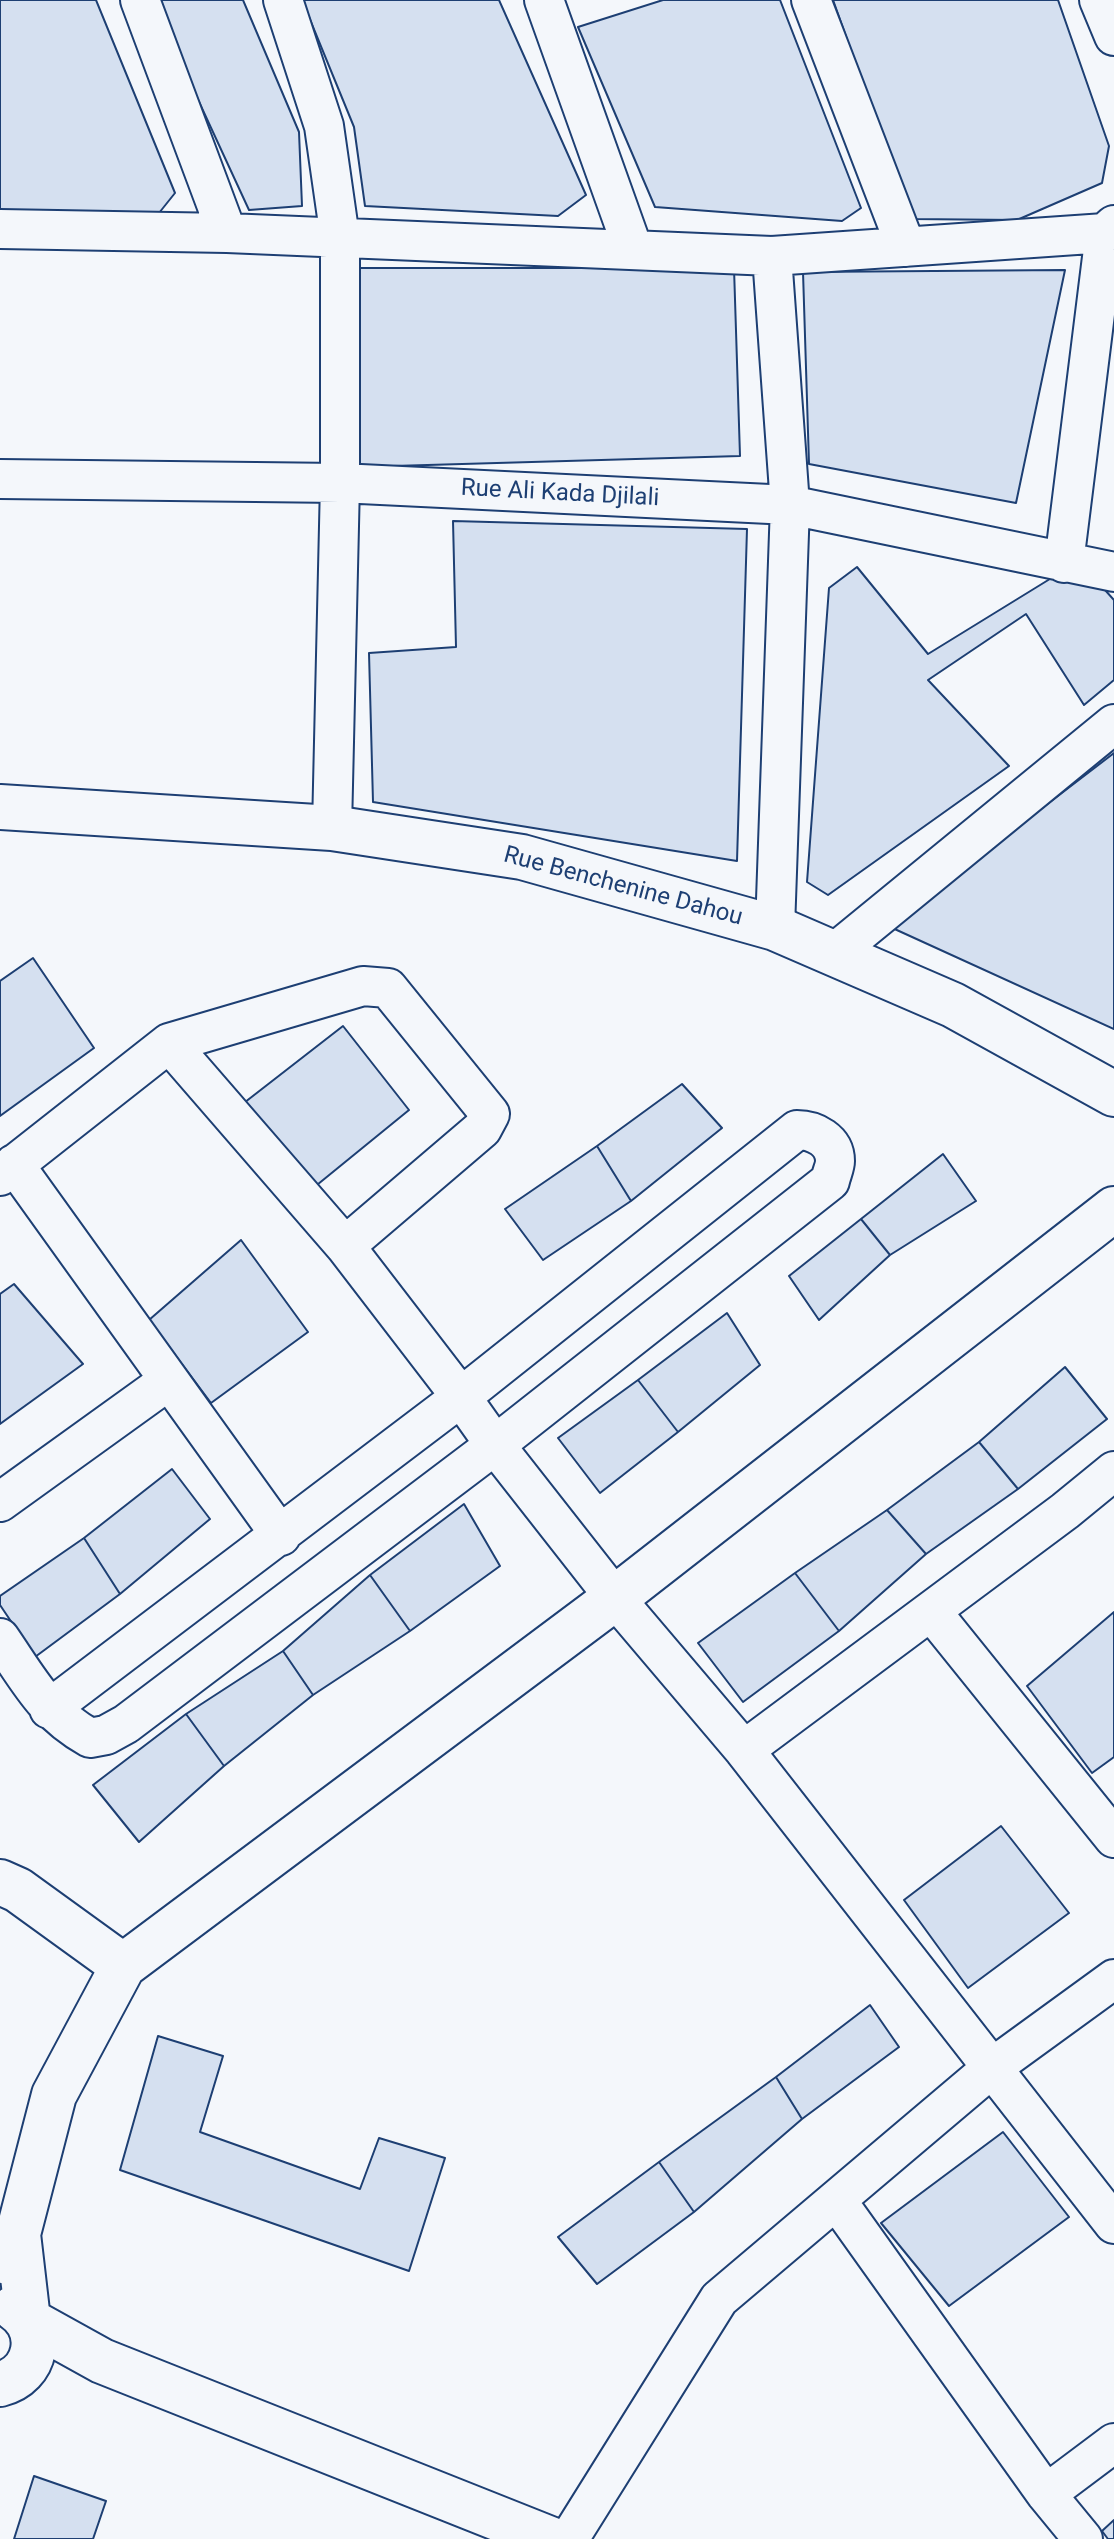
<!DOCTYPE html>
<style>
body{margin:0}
canvas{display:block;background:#f4f7fb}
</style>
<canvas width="1114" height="2539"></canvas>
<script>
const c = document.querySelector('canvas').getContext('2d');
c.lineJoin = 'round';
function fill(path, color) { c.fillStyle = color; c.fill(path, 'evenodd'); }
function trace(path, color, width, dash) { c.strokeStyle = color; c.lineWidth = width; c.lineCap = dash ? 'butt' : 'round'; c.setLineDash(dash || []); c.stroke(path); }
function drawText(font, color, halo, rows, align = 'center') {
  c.font = font + ' Roboto,sans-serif'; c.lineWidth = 6; c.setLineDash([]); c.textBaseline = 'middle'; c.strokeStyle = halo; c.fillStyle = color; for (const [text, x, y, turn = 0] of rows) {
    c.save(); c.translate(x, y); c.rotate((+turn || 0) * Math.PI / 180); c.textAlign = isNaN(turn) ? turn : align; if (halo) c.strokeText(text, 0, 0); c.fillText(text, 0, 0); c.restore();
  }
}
const building = new Path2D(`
 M0,0h96l79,193 -20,25 -155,-5z
 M152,0h91l56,132 3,74 -53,4z
 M302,0h197l87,195 -28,21 -193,-10 -11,-79z
 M663,0h117l81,208 -19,13 -187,-14 -77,-180z
 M833,0h225l51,146 -7,37 -85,37 -106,-1z
 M355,268h379l6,188 -382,11z
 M1065,270l-49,233 -207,-39 -6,-192z
 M453,521l294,8 -10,332 -364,-59 -4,-149 87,-6z
 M857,567l71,87 130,-80 47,16 9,10v80l-30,25 -58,-91 -98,66 81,86 -181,129 -21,-13 22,-294z
 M1114,753v276l-226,-103z
 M33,958l61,90 -94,68v-135z
 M343,1026l66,84 -97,79 -72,-83z
 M682,1084l40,44 -91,73 -34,-55z
 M597,1146l34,55 -88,59 -38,-51z
 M943,1154l33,47 -86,54 -29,-36z
 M861,1219l29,36 -71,65 -30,-44z
 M241,1240l67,92 -97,71 -62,-83z
 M14,1284l69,80 -83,60v-130z
 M727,1313l33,52 -82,67 -40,-52z
 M1065,1367l42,52 -89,70 -39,-47z
 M638,1380l40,52 -78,61 -42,-55z
 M979,1442l39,47 -92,65 -39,-44z
 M172,1469l38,50 -90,75 -36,-56z
 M464,1504l36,62 -90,65 -40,-56z
 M887,1510l39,44 -87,77 -44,-58z
 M84,1538l36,56 -85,63 -35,-52v-9z
 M795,1573l44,58 -96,71 -45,-59z
 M370,1575l40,56 -97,64 -30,-44z
 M1114,1612v145l-22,16 -65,-87z
 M283,1651l30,44 -89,71 -38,-52z
 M186,1714l38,52 -85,76 -46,-57z
 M1001,1826l68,87 -101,75 -64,-88z
 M870,2005l29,42 -97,72 -26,-42z
 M158,2036l65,20 -23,76 160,57 19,-51 66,20 -36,113 -289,-101z
 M776,2077l26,42 -108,93 -35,-50z
 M1003,2132l66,85 -120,89 -68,-83z
 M659,2162l35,50 -97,72 -39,-47z
 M34,2476l72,25 -13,38h-79z
 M1114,2520v19h-6l-6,-8z`);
const street = new Path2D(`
 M140,0l87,233
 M283,0l41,126 16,112v245l-8,345
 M544,0l89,249
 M811,0l95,247
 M1099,0l15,36
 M0,229l227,4 545,23 333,-23 9,-8
 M772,256l18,249 -15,423
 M0,479l340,4 450,22 324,67
 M1064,563l41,-330
 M833,954l281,-230
 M169,1043l176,203 116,151 34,48 120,153 129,152 370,474
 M14,1164l267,372
 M0,1176l169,-133 194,-57 25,2 102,126 -8,15 -137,117
 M0,1502l168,-121
 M931,1611l183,227
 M0,1638c29,42 44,74 90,100l16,-3 20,-11 369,-279 335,-264c1,-6 5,-14 5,-20 0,-21 -21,-31 -38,-31l-336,267 -412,312
 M744,1750l321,-239 49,-40
 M837,2201l209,293 37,45
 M1046,2494l68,-51
 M569,2539l150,-240 274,-232 121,-88`);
const secondary = new Path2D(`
 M0,807l332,21 190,29 253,71 178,77 161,89
 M0,1882l18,8 105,76 -69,129 -36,139 -14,27
 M123,1966l492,-368 499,-389
 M18,2234l10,86 74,41 448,178
 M0,2384c37,-9 46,-54 14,-76`);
const streetNames = [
 ["Rue Ali Kada Djilali",560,494,3],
 ["Rue Benchenine Dahou",623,887,15]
];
fill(building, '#d5e0f0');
trace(building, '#1d3f73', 2);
trace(street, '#1d3f73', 42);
trace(secondary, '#1d3f73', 48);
trace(street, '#f4f7fb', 38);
trace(secondary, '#f4f7fb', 44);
drawText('24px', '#1d3f73', '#f4f7fb', streetNames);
</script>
